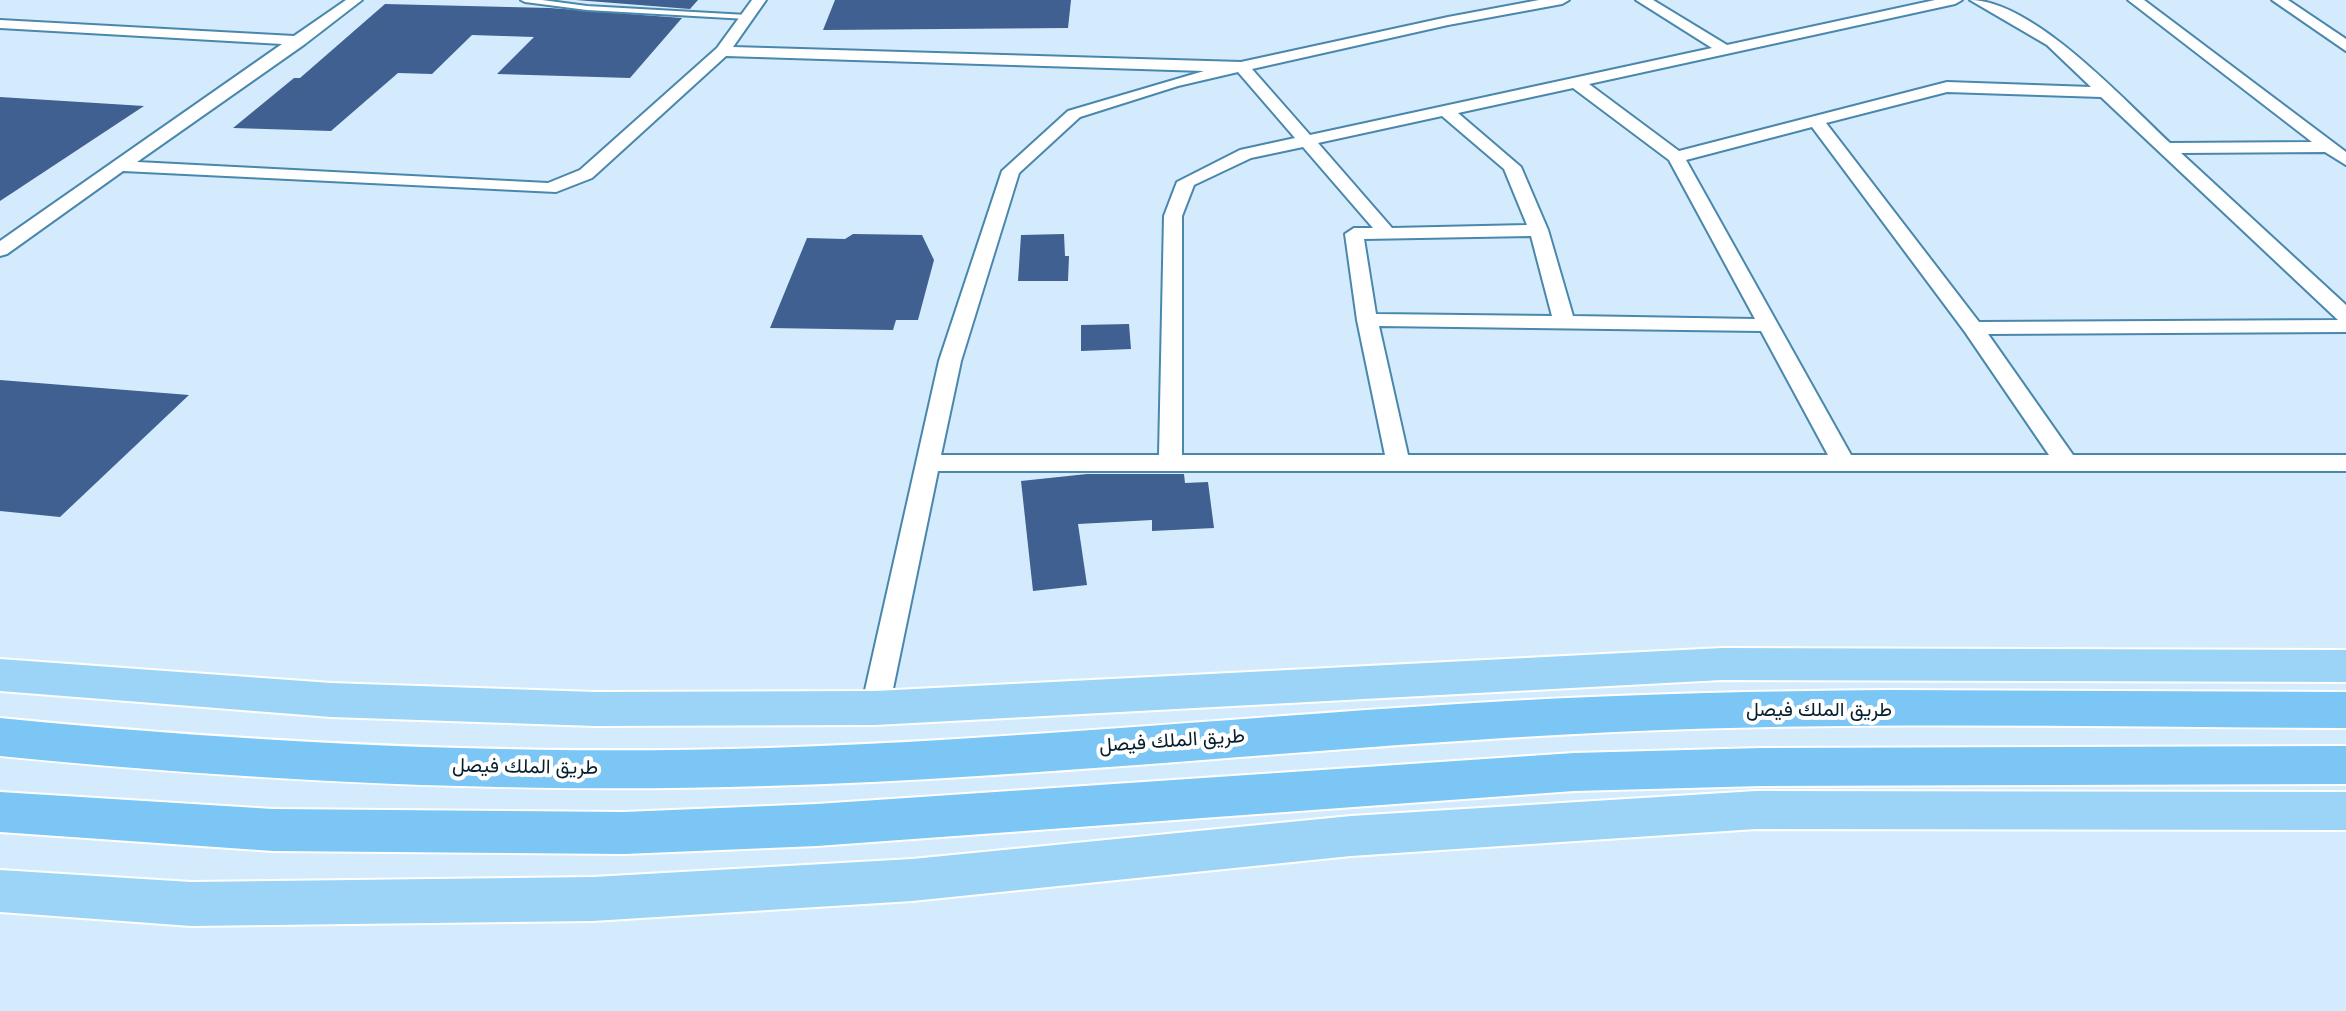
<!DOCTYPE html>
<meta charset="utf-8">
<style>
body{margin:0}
canvas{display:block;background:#d3ebfc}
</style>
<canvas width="2346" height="1011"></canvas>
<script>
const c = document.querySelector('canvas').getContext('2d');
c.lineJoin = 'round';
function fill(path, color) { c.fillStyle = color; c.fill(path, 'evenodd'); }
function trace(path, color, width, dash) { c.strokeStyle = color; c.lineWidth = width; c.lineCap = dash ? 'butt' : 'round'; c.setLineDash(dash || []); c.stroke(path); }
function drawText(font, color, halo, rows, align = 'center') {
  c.font = font + ' "Nunito Sans",Vazirmatn,sans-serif'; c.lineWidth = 8; c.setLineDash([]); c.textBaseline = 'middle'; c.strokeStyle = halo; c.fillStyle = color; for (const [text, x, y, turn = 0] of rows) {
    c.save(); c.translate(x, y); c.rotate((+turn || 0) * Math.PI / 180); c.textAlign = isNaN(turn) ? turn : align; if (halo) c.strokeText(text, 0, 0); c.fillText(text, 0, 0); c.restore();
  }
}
const building = new Path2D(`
 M576,0h122l-8,9z
 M835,0h236l-3,28 -245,2z
 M385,4l165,4 132,10 -52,60 -133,-4 37,-37 -62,-2 -40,39 -34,-1 -67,58 -98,-3 61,-50h6z
 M0,97l144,9 -144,95z
 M853,234l69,1 12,25 -16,60h-22l-3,10 -123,-2 37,-90 38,1z
 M1064,234l1,22h4l-1,25h-50l3,-46z
 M1129,324l2,25 -50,2v-26z
 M0,380l189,15 -129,122 -60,-6z
 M1087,474h97l1,9 23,-1 6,46 -62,3v-11l-74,4 9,61 -54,6 -12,-110z`);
const service = new Path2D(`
 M521,0h21l45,6 160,9 4,2 -4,2 -160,-9 -62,-8z`);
const minor = new Path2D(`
 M346,0h16l-57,44 -168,118 411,21 32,-13 137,-122 35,-48h14l-33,47 508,15 207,-45 91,-17h30l-7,4 -114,21 -196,44 58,66 402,-87 -76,-48h17l74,45 208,-45h27l-7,4 -366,80 90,67 268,-69 144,5 -44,-42 -77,-45c63,0 155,101 200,143l142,-1 -184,-142h16l202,152v13l-21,-13 -144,1 165,152v27l-358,2 85,121h273v16h-1408l-49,237 -4,8 -10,3 -10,-3 -4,-8 78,-347 63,-190 66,-60 136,-40 -478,-15 -134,122 -36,14 -433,-21 -116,83 -7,2v-15l282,-197 -282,-16v-8l294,16zM1238,72l57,66 -55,12 -63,32 -13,34 -5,239h-218l20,-94 58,-188 61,-56 98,-31zM1573,88l96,72 86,159 -182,-3 -25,-86 -27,-63 -63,-54zM1947,92l154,5 237,223 -359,2 -153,-199zM1442,116l62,53 23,56 -135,3 -74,-85zM1812,127l153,205 84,123h-198l-165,-295zM1303,147l70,81h-19l-9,6 12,86 28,135h-203v-239l12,-31 57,-27zM1531,236l21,80 -176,-2 -12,-75zM1379,326l382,5 67,124h-420z
 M2272,0h16l58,39v12z`);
const primary = new Path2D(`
 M1722,648l624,2v32l-624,-2 -847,45 -280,1 -264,-9 -331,-26v-32l331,24 264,9 280,-1z
 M1756,791l590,1v38l-590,-1 -405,27 -439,45 -319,20 -402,5 -191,-14v-42l191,12 402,-5 319,-18 439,-43z`);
const trunk = new Path2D(`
 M1888,690l458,2v36c-244,-1 -488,-7 -732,4 -283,13 -565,46 -848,54 -256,8 -511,-5 -766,-30v-38c255,25 512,38 768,30 247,-8 493,-33 740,-47 127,-7 253,-10 380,-11z
 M2346,746v38l-584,2 -188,5 -757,55 -193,8 -351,-3 -273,-19v-40l273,17 351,3 193,-8 757,-51 188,-5z`);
const streetNames = [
 ["طريق الملك فيصل",1819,711],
 ["طريق الملك فيصل",1172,742,-4],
 ["طريق الملك فيصل",525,768,1]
];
fill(building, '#3f6090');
trace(service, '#4a87ad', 4);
trace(minor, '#4a87ad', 4);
trace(primary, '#fff', 4);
trace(trunk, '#fff', 4);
fill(service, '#fff');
fill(minor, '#fff');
fill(primary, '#9cd4f7');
fill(trunk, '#7bc6f4');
drawText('20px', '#051f2e', '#fff', streetNames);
</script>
